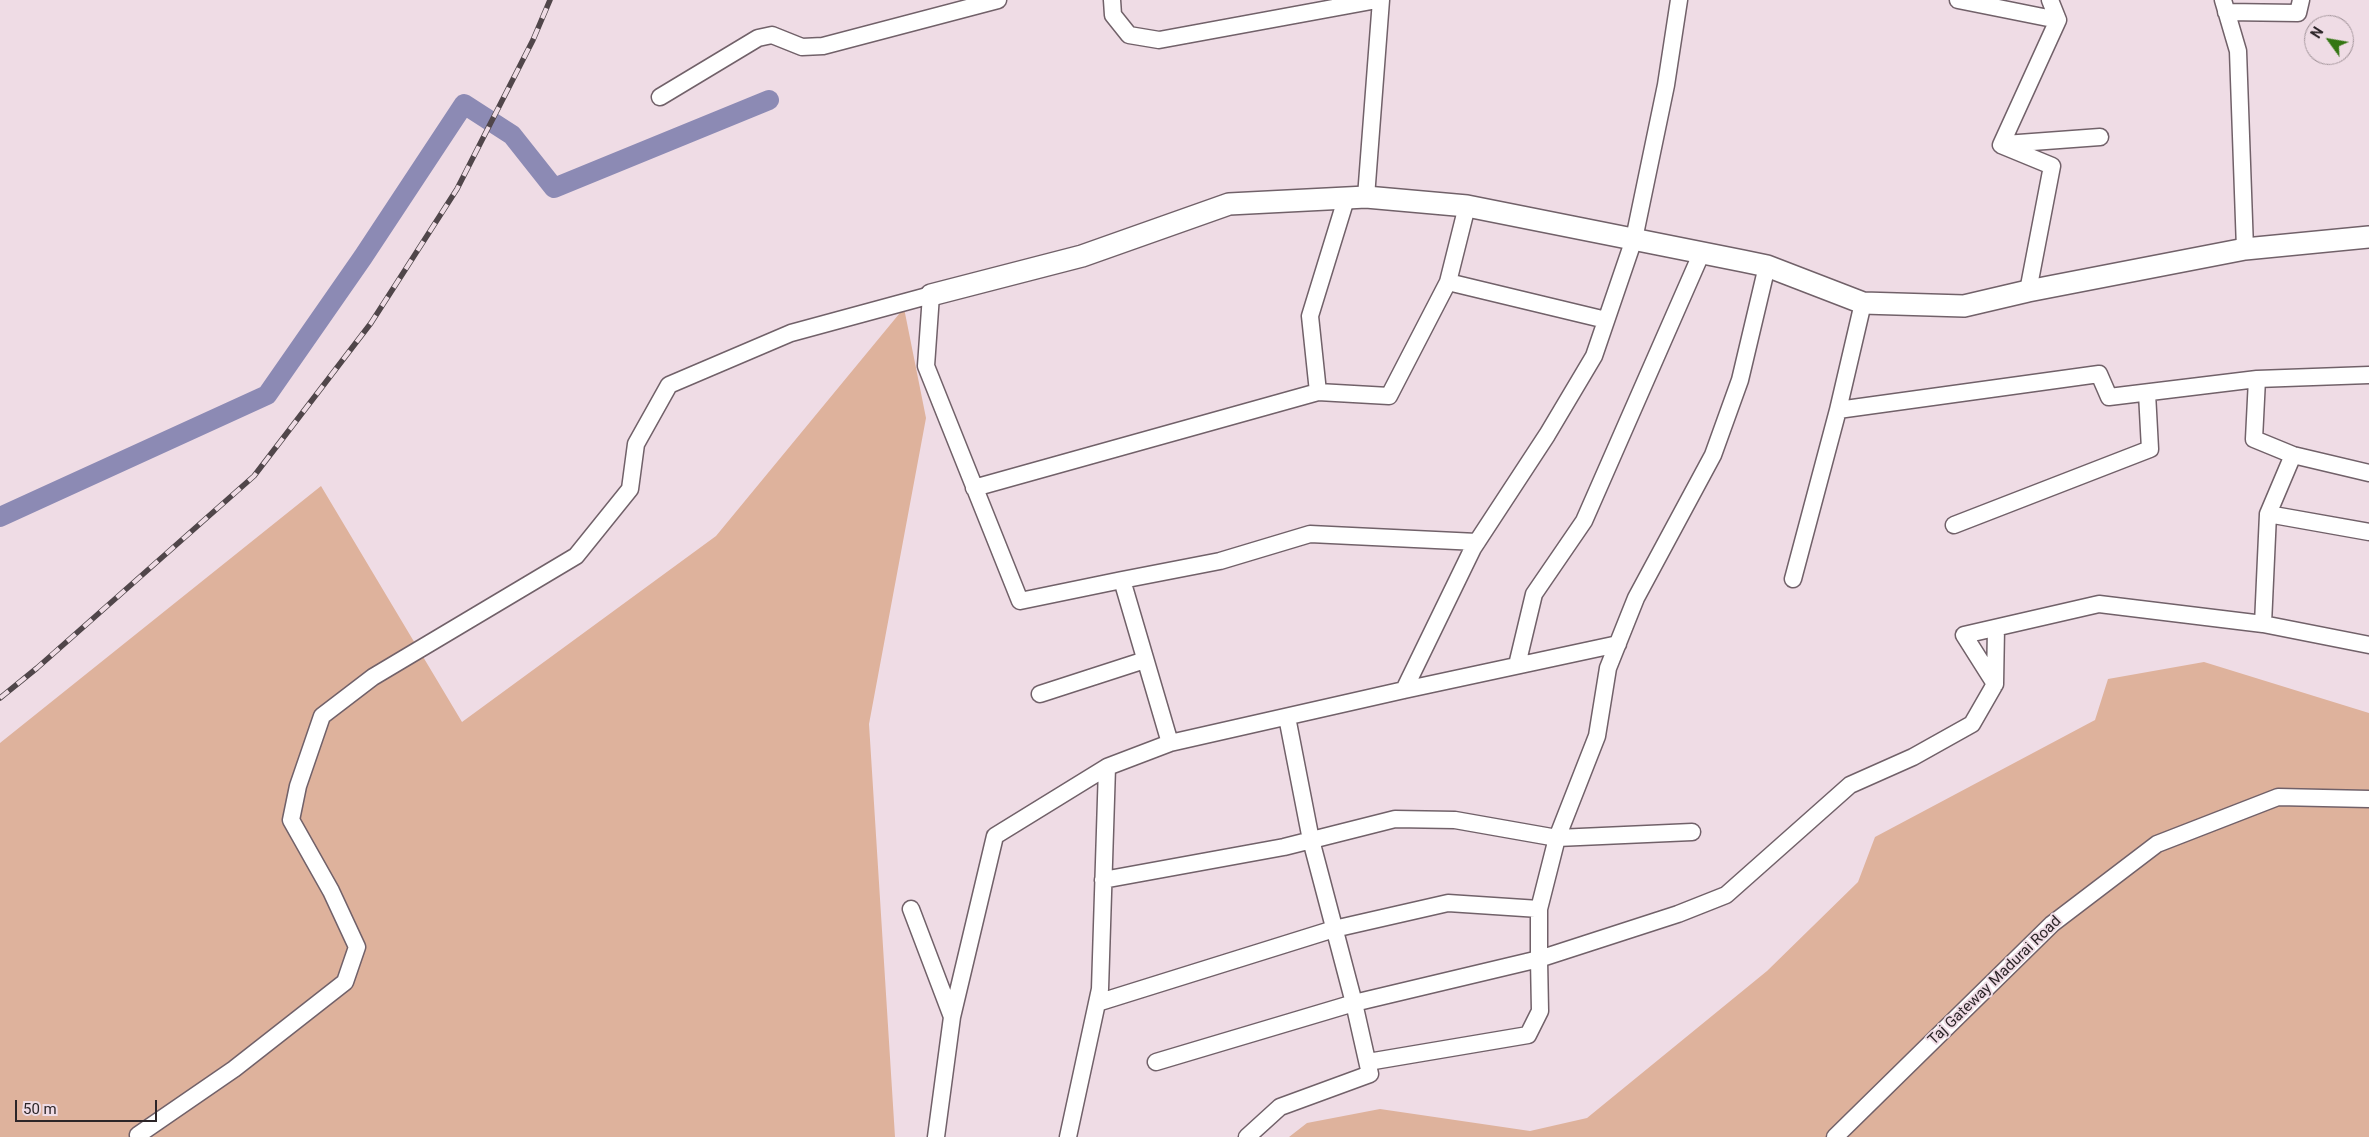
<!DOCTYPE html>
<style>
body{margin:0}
#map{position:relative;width:2369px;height:1137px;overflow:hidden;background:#efdce5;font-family:Roboto,sans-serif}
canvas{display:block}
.north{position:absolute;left:2304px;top:15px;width:50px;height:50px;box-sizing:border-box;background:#efdce5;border:1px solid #a19399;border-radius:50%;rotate:302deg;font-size:14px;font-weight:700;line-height:20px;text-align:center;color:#2c2528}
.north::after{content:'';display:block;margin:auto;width:18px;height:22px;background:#347613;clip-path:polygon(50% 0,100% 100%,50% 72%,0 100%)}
.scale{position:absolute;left:15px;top:1100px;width:142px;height:22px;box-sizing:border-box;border:2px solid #2c2528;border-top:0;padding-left:6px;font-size:15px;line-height:18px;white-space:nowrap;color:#2c2528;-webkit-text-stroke:4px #efdce5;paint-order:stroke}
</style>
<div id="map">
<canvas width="2369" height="1137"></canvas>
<div class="north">N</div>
<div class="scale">50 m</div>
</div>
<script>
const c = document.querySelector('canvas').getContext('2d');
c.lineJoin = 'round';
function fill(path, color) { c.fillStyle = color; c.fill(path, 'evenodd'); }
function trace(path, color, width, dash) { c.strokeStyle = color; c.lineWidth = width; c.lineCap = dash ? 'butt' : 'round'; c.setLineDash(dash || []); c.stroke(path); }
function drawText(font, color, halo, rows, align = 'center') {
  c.font = font + ' Roboto,sans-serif'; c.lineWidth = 4; c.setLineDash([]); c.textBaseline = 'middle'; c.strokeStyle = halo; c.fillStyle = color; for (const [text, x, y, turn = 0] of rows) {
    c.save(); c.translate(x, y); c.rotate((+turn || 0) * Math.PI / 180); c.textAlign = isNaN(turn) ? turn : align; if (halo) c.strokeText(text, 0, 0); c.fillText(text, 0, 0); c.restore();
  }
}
const green = new Path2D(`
 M904,308l22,110 -57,306 26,413h-895v-394l321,-257 141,236 254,-186z
 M2204,662l165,51v424h-1080l18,-14 73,-14 150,22 57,-13 180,-147 91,-89 17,-45 220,-117 13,-41z`);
const canal = new Path2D(`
 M0,517l267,-122 96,-138 101,-153 48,31 42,53 215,-88`);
const minor = new Path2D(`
 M1112,0l1,15 16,20 30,5 218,-40
 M1958,0l100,20 -57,125 51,21 -24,125
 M2050,0l8,20
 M2223,0l15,51 7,198
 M2226,12l72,1 3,-13
 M660,97l98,-59 14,-3 30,12 21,-1 175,-46
 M2005,144l95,-7
 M1366,197l15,-197
 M1346,199l-36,117 8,76 71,4 59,-114
 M1467,206l-19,76 158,38
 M1863,303l-25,107 261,-36 10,23 148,-18 112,-4
 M2257,379l-3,60 39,16 76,18
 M974,488l344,-96
 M2268,514l101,18
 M1954,525l196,-76 -3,-56
 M1793,579l45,-169
 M1122,580l98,-19 90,-27 167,8
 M2263,624l5,-110 25,-59
 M1517,665l17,-71 50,-73 118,-269
 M1995,684l-31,-49 135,-31 164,20 106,21
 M1404,690l69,-142 74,-113 47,-79 40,-117 32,-154 13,-85
 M1040,694l105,-34
 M1170,743l234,-53 214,-46
 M1103,880l181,-33 111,-28 60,1 102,18 135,-6
 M911,909l41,108
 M1097,1003l237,-74 114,-26 91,6
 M1156,1062l198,-59 -43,-163 -24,-123
 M1368,1062l160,-27 12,-24 -1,-52 139,-45 48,-19 124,-110 63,-28 59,-33 23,-40 1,-56
 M138,1135l96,-66 111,-87 12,-35 -26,-56 -40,-71 7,-34 24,-70 51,-39 203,-121 54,-67 6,-45 33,-59 122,-52 140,-38 -5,71 94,235 102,-21 48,163 -63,24 -7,222 -32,148
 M936,1137l16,-120 43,-181 112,-69
 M1247,1137l33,-30 90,-33 -16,-71 185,-44v-50l18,-71 40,-102 11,-68 28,-70 77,-143 27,-75 27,-114
 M1835,1137l217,-213 105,-80 121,-47 91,2`);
const tertiary = new Path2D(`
 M931,295l151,-39 147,-52 137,-7 101,9 276,55 24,5 96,37 101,3 64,-15 217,-42 124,-12`);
const rail = new Path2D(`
 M0,698l37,-30 217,-192 117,-153 86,-134 76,-149 17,-40`);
const streetNames = [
 ["Taj Gateway Madurai Road",1995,981,-44]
];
fill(green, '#deb29c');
trace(canal, '#8c8ab4', 20);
trace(minor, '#716169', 19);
trace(tertiary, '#716169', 24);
trace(minor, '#fff', 16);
trace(tertiary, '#fff', 21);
trace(rail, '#50464a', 5.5);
trace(rail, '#efdce5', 4, [11]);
drawText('15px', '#2c2528', '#efdce5', streetNames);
</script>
